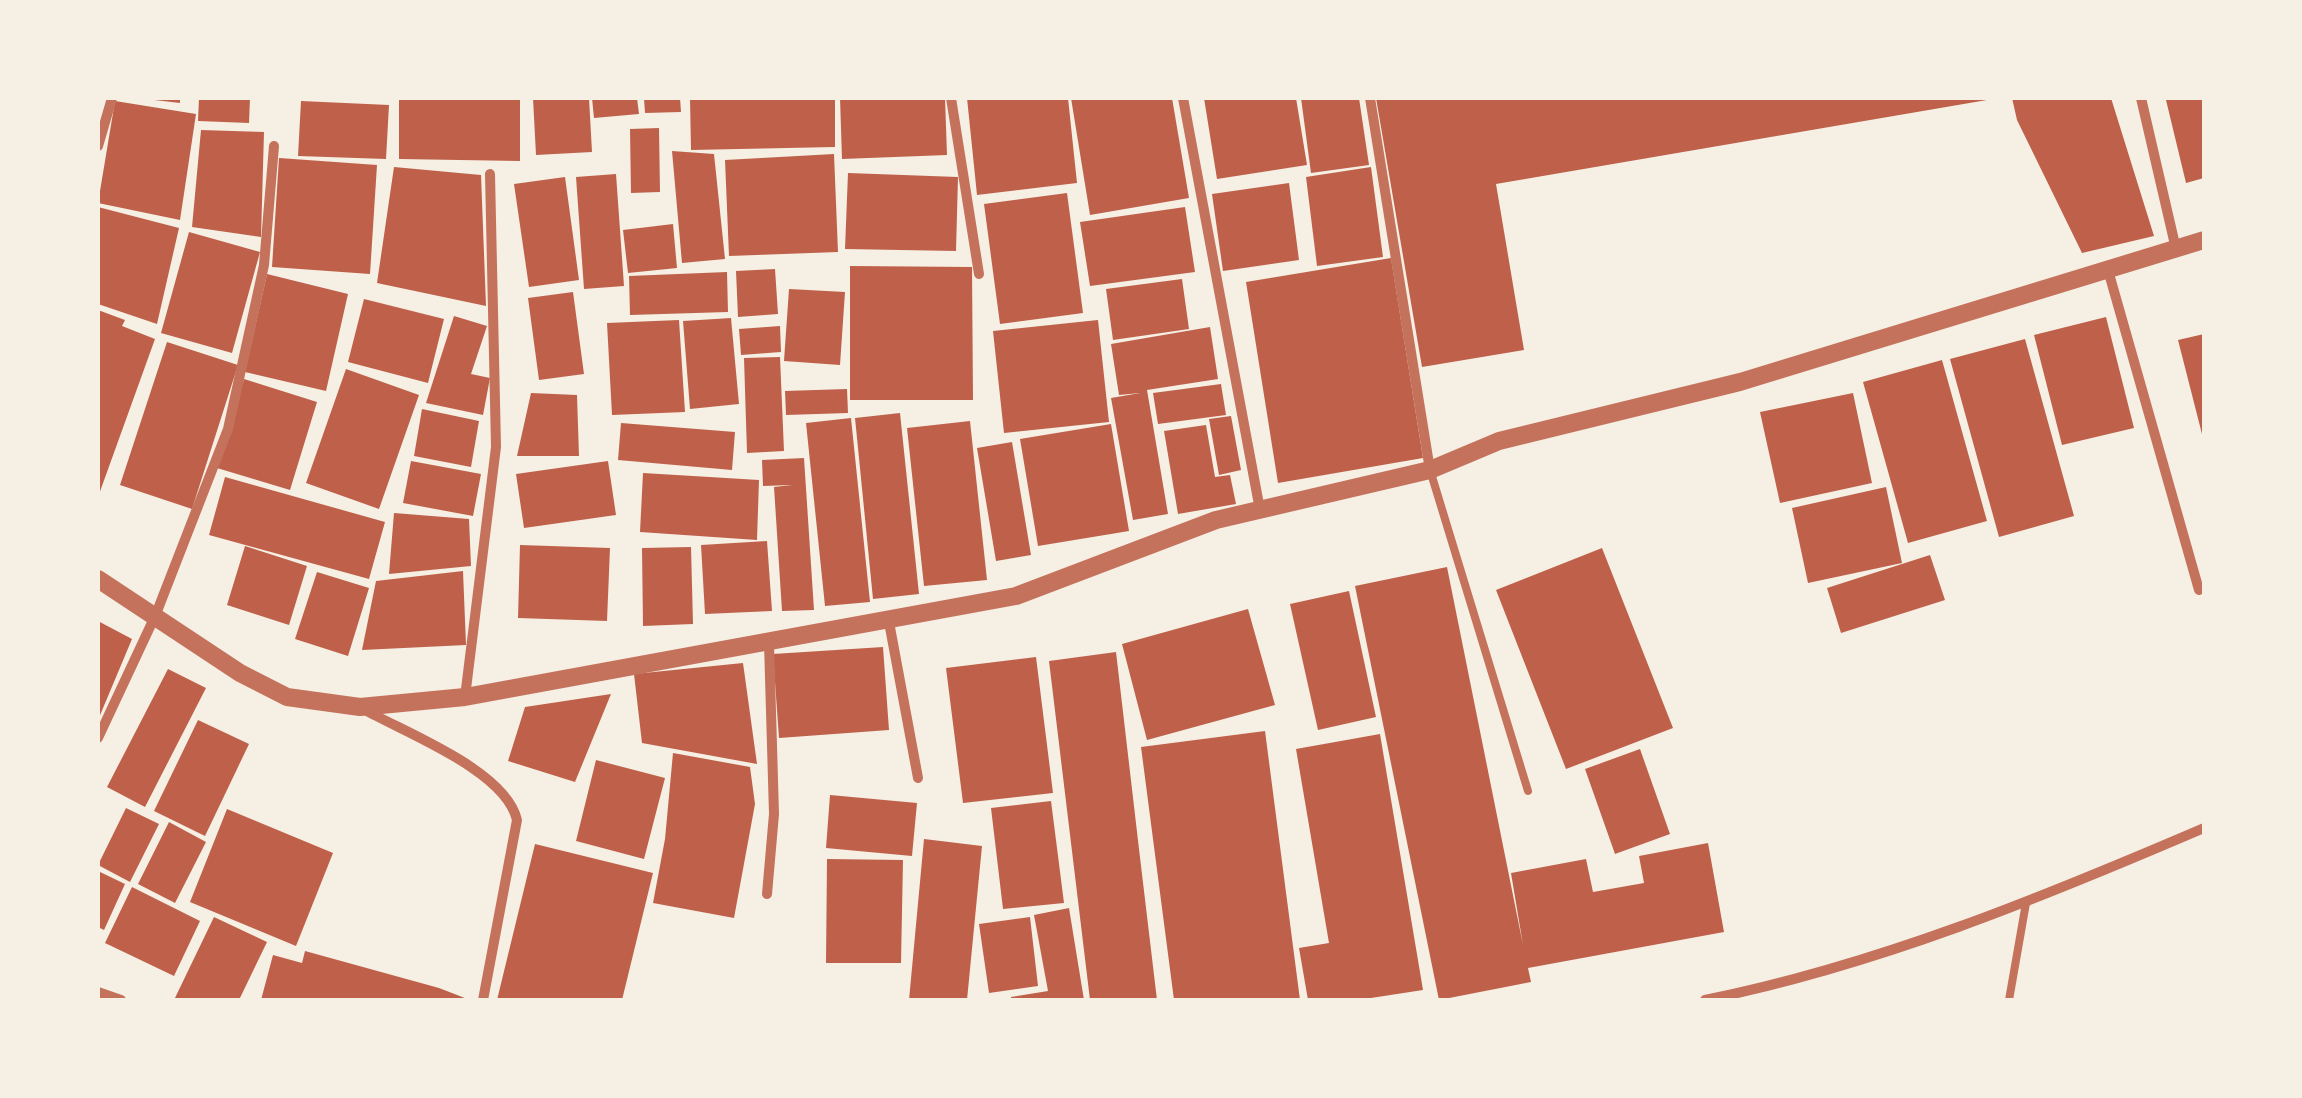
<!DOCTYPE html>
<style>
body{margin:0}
#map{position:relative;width:2302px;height:1098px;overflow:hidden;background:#f6efe4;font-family:Mulish,sans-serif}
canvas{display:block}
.frame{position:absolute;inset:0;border:100px solid #f6efe4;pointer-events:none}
</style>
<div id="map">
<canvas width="2302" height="1098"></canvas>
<div class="frame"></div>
</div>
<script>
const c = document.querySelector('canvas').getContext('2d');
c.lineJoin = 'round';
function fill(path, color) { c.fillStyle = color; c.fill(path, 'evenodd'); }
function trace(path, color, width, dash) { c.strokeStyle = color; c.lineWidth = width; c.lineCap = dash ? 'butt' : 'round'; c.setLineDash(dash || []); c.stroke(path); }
const building = new Path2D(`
 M137,98h43v5z
 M199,98h51l-1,25 -51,-2z
 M399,98h121v63l-121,-2z
 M533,98h56l3,54 -56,3z
 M592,98h45l2,16 -45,4z
 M644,98h36l1,14 -36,1z
 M690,98h145v49l-144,3z
 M840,98h105l2,57 -105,4z
 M967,98h101l9,85 -100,12z
 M1071,98h101l17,100 -99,17z
 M1204,98h92l11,67 -90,14z
 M1301,98h58l10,67 -58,8z
 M1376,98h611v2l-491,84 28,166 -102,17z
 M2012,98h99l43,138 -72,17 -65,-133z
 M2204,98v80l-18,5 -20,-83z
 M115,101l81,13 -16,106 -82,-17z
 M301,101l88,4 -3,54 -88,-3z
 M659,128l1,64 -29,1 -1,-64z
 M201,130l63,2 -3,105 -69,-10z
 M672,151l42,3 11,105 -43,4z
 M834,154l4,98 -109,4 -4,-96z
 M279,158l98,7 -7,109 -98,-7z
 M394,167l87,8 5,131 -109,-23z
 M1371,167l12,90 -66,9 -11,-89z
 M848,173l110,4 -2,74 -111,-2z
 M616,174l8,112 -40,3 -8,-112z
 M565,177l14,103 -50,7 -15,-103z
 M1289,183l10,77 -76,11 -11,-77z
 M1067,193l16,120 -83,11 -16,-120z
 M98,207l81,21 -22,96 -59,-20z
 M1185,207l10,65 -105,14 -10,-64z
 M673,224l4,44 -49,5 -5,-43z
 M189,232l71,20 -28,101 -71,-20z
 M1391,258l32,200 -145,25 -32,-201z
 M850,266l122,1 1,133h-123z
 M775,269l3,45 -40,3 -2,-46z
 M727,272l1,40 -98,3 -1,-39z
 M267,274l81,20 -22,97 -81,-19z
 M1182,279l7,50 -76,11 -7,-51z
 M789,289l56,3 -5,73 -56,-4z
 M573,292l11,82 -45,6 -11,-82z
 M364,299l80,20 -16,64 -80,-21z
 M98,310l27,10 -3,6 33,13 -57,158z
 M454,316l33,10 -16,48 19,4 -7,37 -57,-12z
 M2106,317l28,111 -72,17 -28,-110z
 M731,318l8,86 -49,5 -7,-88z
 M679,320l6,92 -73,3 -5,-92z
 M1098,320l11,102 -105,11 -11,-102z
 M780,326l1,26 -40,3 -2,-26z
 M1210,327l8,52 -71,11 21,124 -35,6 -22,-122 29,-5 -21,2 -8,-51z
 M2204,334v104h-1l-25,-98z
 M2025,339l49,177 -75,21 -49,-178z
 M167,342l71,23 -46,144 -72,-24z
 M780,357l4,94 -37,2 -3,-95z
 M1942,360l45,161 -79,22 -45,-161z
 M346,369l73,26 -40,114 -73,-26z
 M244,379l73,23 -27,88 -73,-22z
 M1221,384l5,31 -68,9 -5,-31z
 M847,389l1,24 -62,2 -1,-24z
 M531,393l46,2 2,61h-62z
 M1853,393l19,90 -92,20 -20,-91z
 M422,409l57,12 -8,46 -57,-11z
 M900,413l19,181 -46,5 -18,-181z
 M1231,416l10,54 -22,5 -10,-56z
 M851,418l19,184 -45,4 -19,-183z
 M970,421l17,159 -63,6 -17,-158z
 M621,423l114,9 -3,38 -114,-10z
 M1111,424l18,107 -91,15 -18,-107z
 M1206,425l9,52 15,-2 6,29 -58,10 -14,-83z
 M1012,442l19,113 -35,6 -19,-113z
 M804,458l10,152 -32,1 -8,-124 18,-2 -29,1 -1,-26z
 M411,461l70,13 -8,42 -70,-13z
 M608,461l8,54 -92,13 -8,-54z
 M643,473l116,7 -2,60 -117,-8z
 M225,477l160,45 -16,57 -160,-44z
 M1886,487l16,76 -94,20 -16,-75z
 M394,513l75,6 2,47 -82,8z
 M767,541l5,70 -67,3 -4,-69z
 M520,545l90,3 -3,73 -89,-3z
 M245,546l62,20 -18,59 -62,-20z
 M691,547l2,77 -50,2 -1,-78z
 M1602,548l71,180 -107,41 -70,-179z
 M1930,555l15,45 -104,33 -14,-45z
 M1447,567l76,378 -12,-72 75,-14 7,33 51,-9 -5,-27 69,-13 16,89 -196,36 3,14 -92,18 -84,-414z
 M463,571l3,74 -104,5 14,-69z
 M317,572l52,16 -21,68 -53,-17z
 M1349,591l27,126 -58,13 -28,-126z
 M1248,609l27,96 -128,35 -25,-96z
 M98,621l34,18 -34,81z
 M883,647l6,83 -110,8 -6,-84z
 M1116,652l23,197 18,151h-67l-41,-339z
 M1036,657l17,136 -90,10 -17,-135z
 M743,663l14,101 -115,-21 -8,-69z
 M168,669l38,19 -61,119 -38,-20z
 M611,694l-36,88 -67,-21 17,-54z
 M198,720l51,24 -44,92 -51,-25z
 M1265,731l35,269h-126l-33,-253z
 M1380,734l43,256 -65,10h-50l-9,-52 30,-5 -33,-194z
 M1640,749l30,85 -55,20 -30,-85z
 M673,753l77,14 5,37 -21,114 -81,-15 12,-64z
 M596,760l69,18 -21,81 -68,-18z
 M830,795l87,8 -5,53 -86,-8z
 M1051,801l13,102 -61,6 -12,-101z
 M126,808l33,16 -29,58 -32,-17z
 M227,809l106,44 -37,93 -106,-44z
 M169,822l37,20 -31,61 -37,-19z
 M924,839l58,7 -15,154h-58z
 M535,844l118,29 -31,127h-125z
 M827,859l76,1 -2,103h-75z
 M98,871l27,13 -21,46 -6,-3z
 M132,887l68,34 -26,55 -69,-33z
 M1069,908l15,92h-73v-3l37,-6 -14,-76z
 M214,917l53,25 -28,58h-65z
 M1030,917l8,69 -49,7 -10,-69z
 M305,951l134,37 31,12h-209l12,-45 29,8z`);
const service = new Path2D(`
 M1430,470l98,321
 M2009,1000l17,-97`);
const minor = new Path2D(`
 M951,98l28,176
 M1183,98l77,412
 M1370,98l60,372
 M2141,98l35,151
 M98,146l14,-48
 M2108,270l91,320
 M889,622l29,156
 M465,697l31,-250 -6,-273
 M365,710c43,24 141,61 152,110l-34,180
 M98,738l58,-124 72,-185 36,-164 10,-119
 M767,894l7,-80 -5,-171
 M98,992l23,8
 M1705,1000c173,-35 338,-103 499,-172`);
const tertiary = new Path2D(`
 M98,579l142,94 47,24 73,10 105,-10 551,-101 200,-76 214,-50 69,-29 241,-59 464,-142`);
fill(building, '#bf614a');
trace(service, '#c5725c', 8);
trace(minor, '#c5725c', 10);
trace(tertiary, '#c5725c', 18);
</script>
